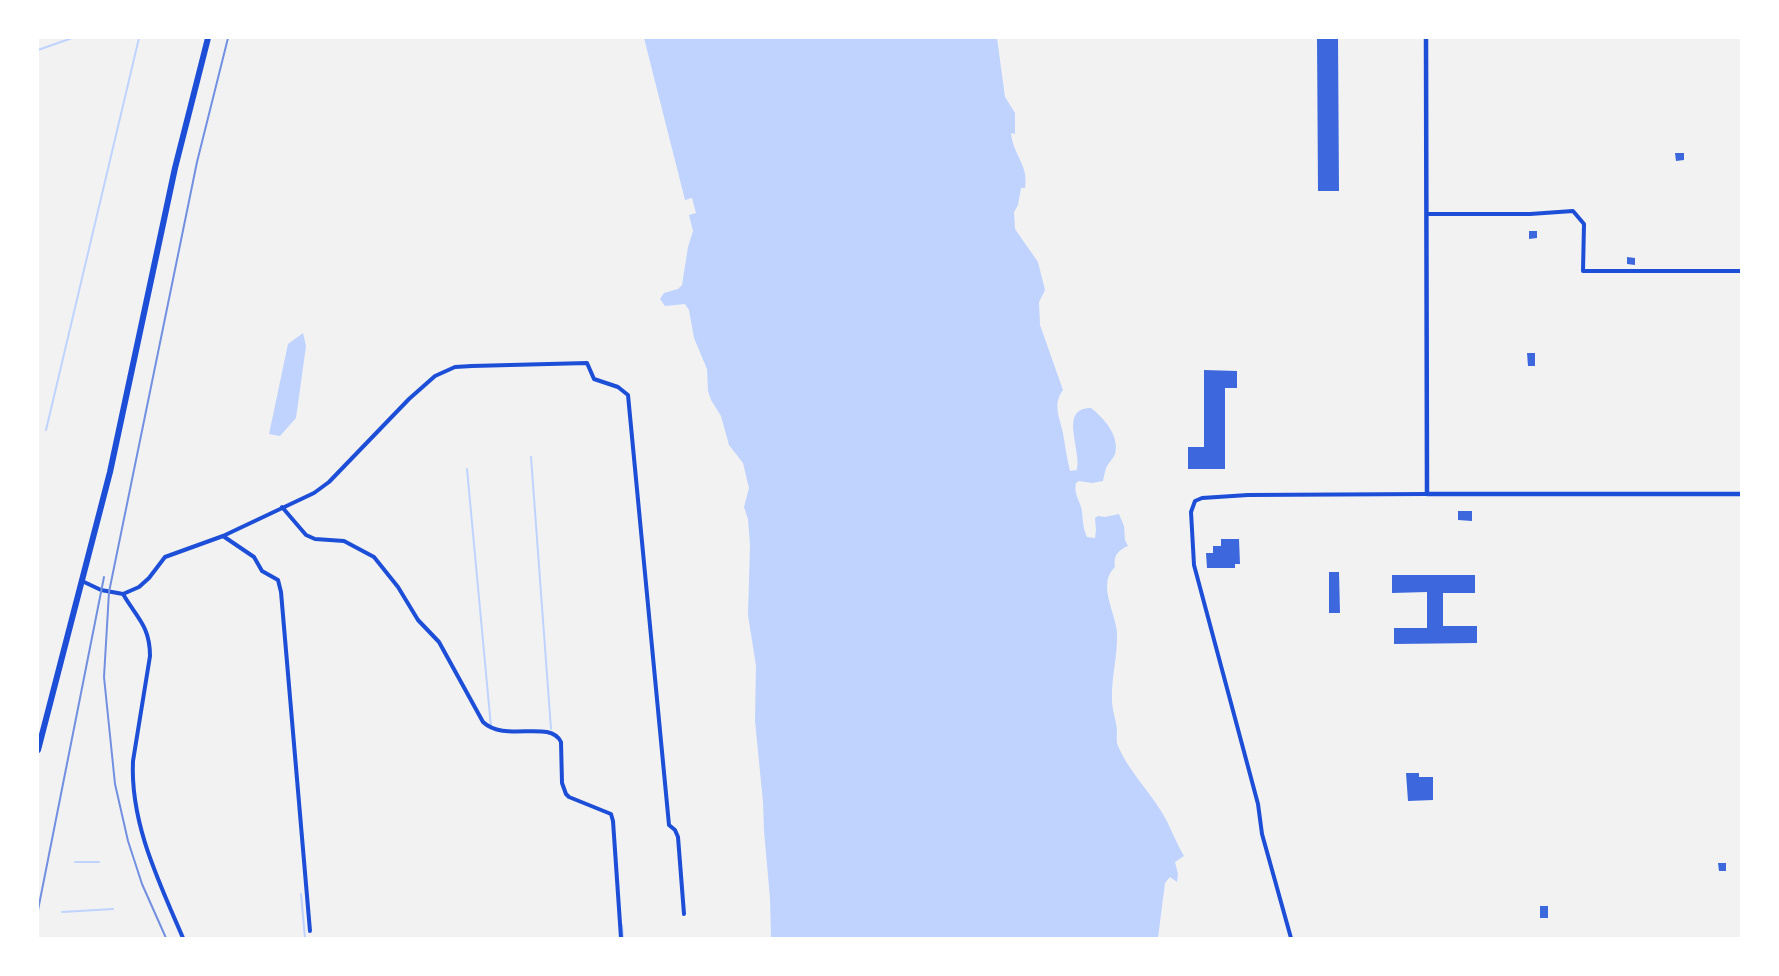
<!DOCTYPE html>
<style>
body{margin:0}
#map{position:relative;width:1779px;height:976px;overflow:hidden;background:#f2f2f2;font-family:"Work Sans",sans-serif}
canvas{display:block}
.frame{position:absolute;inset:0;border:39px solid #fff;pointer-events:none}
</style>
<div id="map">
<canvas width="1779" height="976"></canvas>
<div class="frame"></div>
</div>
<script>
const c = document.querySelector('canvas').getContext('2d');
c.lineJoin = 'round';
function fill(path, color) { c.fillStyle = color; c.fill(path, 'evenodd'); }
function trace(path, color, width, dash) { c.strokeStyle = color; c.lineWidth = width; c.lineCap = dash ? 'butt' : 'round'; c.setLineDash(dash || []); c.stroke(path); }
const water = new Path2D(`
 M644,38h353l8,59 10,16v21l-4,-1c2,22 18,32 14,55h-4l-3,17 -4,7 1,17 23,33 7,28 -6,12 1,23 23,65c-11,14 -3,28 0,43 2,12 4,26 7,38l7,-1c5,-20 -19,-62 14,-62 13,10 29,28 24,46 -2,5 -6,8 -8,12 -2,4 -3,10 -4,15l-11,2 -13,-2 -3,2c-3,12 5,18 6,29 1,10 1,16 5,25l8,1 1,-8 -1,-12 3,-2 7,1 14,-3 5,12 1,14 3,6c-10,4 -15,10 -13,21 -18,17 0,44 2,65 1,23 -6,45 -5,68 0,11 5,22 5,32 0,5 -1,9 1,14 9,22 30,44 43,65 9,14 14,30 23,45l-9,6 3,12 -1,8 -7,-5 -5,6 -7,55h-387l-1,-40 -6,-67 -1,-29 -8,-81 1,-55 -8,-51 2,-70 -2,-26 -4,-12 5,-19 -6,-25 -14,-18 -8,-29 -10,-16 -3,-9 -1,-22 -13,-31 -5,-28 -4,-6 -20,2 -5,-7 4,-6 14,-4 4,-4 6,-38 5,-16 -4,-16 7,-2 -4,-15 -7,2z
 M303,333l3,13 -10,72 -16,18 -11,-2 19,-90z`);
const stream = new Path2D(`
 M38,50l34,-12
 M46,430l93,-392
 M531,457l20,272
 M467,469l24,258
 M75,862h24
 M301,894l4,44
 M62,912l51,-3
 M622,925l1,13`);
const building = new Path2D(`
 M1317,38h21l1,153h-21z
 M1675,153h9v7l-8,1z
 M1529,231h8v7l-8,1z
 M1627,257l8,1v7l-8,-1z
 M1527,353h8v13h-7z
 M1204,370l33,1v17h-12v81h-37v-22h16z
 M1458,511h14v10l-14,-1z
 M1221,539h18l1,25h-5v4h-28l-1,-15h7v-7h8z
 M1329,572h10l1,41h-11z
 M1392,575h83v18h-32v33h34v17l-83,1v-16h33v-36l-35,1z
 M1406,773h13v4h14v23l-25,1z
 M1718,863h8v8h-7z
 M1540,906h8v12h-8z`);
const minor = new Path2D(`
 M1427,214h103l43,-3 11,13 -1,47h159
 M282,507l24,28 9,4 29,2 30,16 24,30 20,33 21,22 44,80c22,21 67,-3 78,20l1,41 4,11 3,3 42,17 2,7 8,117
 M223,536l31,21 8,14 16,9 3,12 29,339
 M82,581l19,9 22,4 16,-7 10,-9 16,-21 58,-21 91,-43 15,-11 80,-83 26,-23 20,-9 17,-1 115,-3 7,16 24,8 10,8 41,430 6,5 3,7 6,77
 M123,594c14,24 27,32 27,62l-17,105c-3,62 26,121 50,177
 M1291,938l-29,-104 -4,-30 -64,-239 -3,-53 4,-11 7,-3 46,-3 179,-1`);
const tertiary = new Path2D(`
 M1426,38l1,456h315`);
const primary = new Path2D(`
 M38,750l72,-278 65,-304 33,-130`);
const rail = new Path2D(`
 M38,910l66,-333
 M166,938l-24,-54 -14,-43 -13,-57 -11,-107 5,-85 88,-430 31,-124`);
fill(water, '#bfd3fe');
trace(stream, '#bfd3fe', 2);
fill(building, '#3d67dc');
trace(minor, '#1d4ed8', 4);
trace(tertiary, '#1d4ed8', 4.5);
trace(primary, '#1d4ed8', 6);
trace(rail, '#7290e2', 2);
</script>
